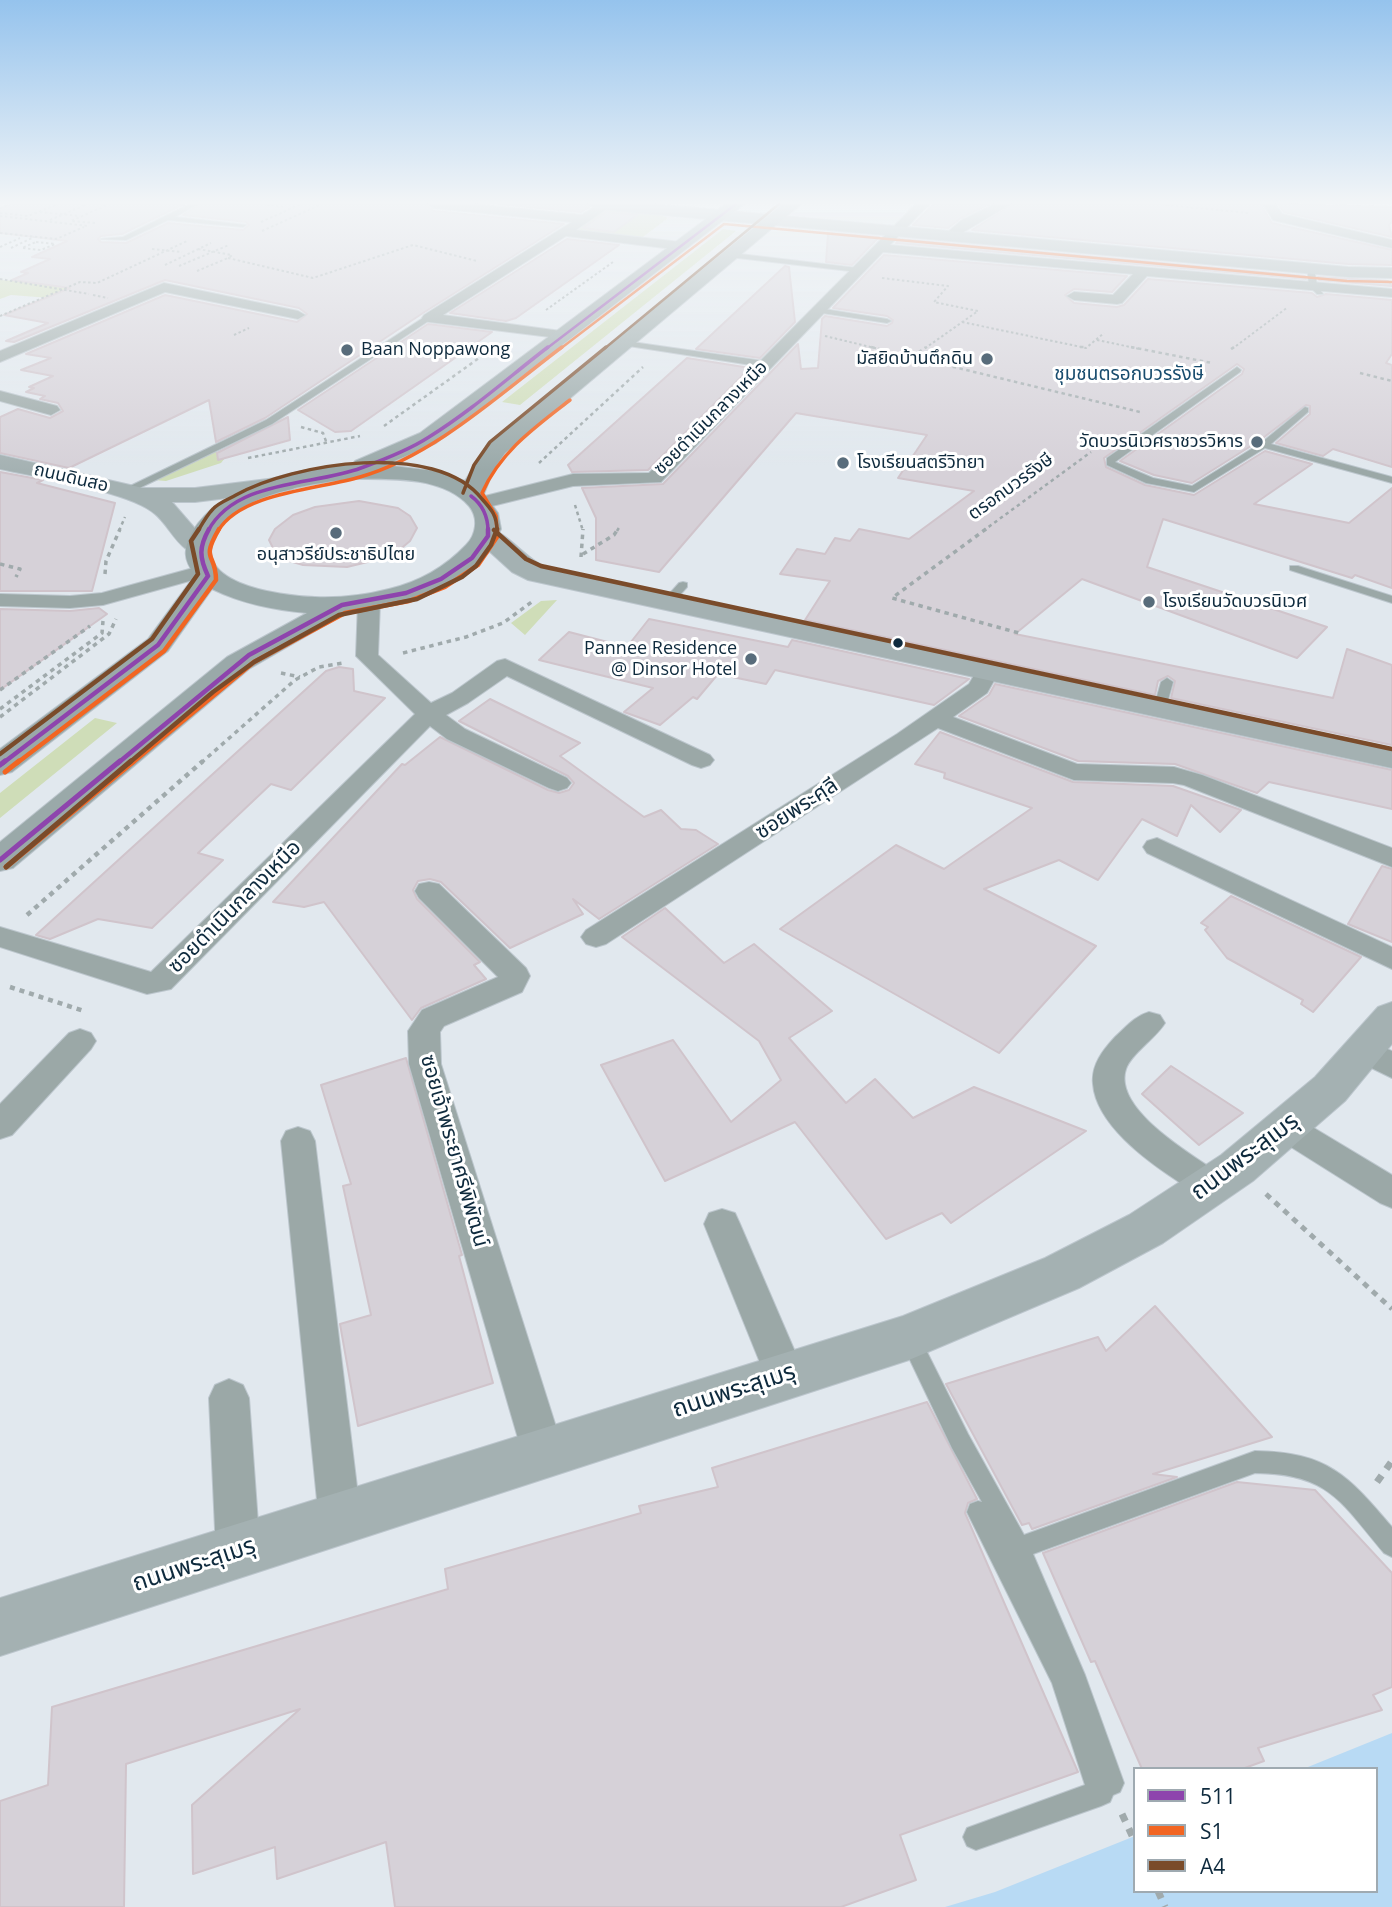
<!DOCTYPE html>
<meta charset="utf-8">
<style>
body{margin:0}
#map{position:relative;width:1392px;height:1907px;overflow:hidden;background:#e1e8ee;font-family:"Open Sans",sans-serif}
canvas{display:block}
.legend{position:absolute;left:1133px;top:1767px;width:245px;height:126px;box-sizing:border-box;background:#fff;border:2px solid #9faab1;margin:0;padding:9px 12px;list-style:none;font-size:21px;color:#0e2a3d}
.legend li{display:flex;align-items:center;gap:14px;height:35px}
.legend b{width:35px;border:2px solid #9faab1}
</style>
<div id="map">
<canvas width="1392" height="1907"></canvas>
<ul class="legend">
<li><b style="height:9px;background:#8e44ad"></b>511</li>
<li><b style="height:9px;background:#f26522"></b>S1</li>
<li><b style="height:9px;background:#7a4b2a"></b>A4</li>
</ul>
</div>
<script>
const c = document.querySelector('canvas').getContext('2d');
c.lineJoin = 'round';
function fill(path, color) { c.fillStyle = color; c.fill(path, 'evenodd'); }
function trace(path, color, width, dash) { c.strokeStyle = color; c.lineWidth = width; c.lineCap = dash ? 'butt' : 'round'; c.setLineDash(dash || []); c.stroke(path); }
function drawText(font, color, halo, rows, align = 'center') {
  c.font = font + ' "Open Sans","Noto Sans Thai",sans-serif'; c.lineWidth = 6; c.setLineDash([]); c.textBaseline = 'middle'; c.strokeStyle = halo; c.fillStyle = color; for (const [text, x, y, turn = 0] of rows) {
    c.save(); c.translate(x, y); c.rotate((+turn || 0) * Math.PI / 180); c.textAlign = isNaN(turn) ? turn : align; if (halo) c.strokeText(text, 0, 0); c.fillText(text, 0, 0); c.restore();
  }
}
const green = new Path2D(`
 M605,210l55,5 8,3 -29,22 -65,-9z
 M723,229l13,2 -216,174 -18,-3z
 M0,280l83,5 -20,14 -52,-4 -11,4z
 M209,451l8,1 1,4 7,2 -4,5 -55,18 -12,-1z
 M557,600l-32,35 -14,-12 30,-22z
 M95,718l22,5 -117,95v-25z`);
const water = new Path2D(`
 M1392,1733v174h-447l50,-15 140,-56v55h241v-122h-73z`);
const building = new Path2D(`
 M12,204h172l-62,30 -21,2 -3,3 3,3 25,1 42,-20 75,7 6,-5 -3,-3 -63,-7 17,-11h225l9,7 130,13 -141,89 -158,105 -49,24 -7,-42 -140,68 -69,-15v-36l18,-8 32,9 13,-7 -5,-8 -18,-4 5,-3 -19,-4 8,-4 -5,-1 24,-11 -32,-6 30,-12 -25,-4 139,-59 132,27 10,-8 -8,-6 -134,-28 -151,62 -8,-1 42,-18 -44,-8 66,-27 -58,-8 16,-7 -7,-1 29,-13 -18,-2 35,-16 -67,-8v-24z
 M499,204h88l2,3 -8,5z
 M934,204h55l-28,14 -13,10 -35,-3z
 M1013,204h247l12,19 120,27v15l-44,-1 -376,-34z
 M1278,204l114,3v15l-3,3 3,12 -108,-25z
 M606,212l31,3 -23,17 -31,-4z
 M828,233l51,4 -27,28 -26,-3z
 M567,239l52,6 -103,73 -10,3 -56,-8z
 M899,239l406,37 1,3 -410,-36z
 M884,255l243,21 -15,16 -38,-3 -9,6 9,8 43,4 7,-2 24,-26 164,14 5,4 9,-3 66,6v54l-6,9 6,2v102l-59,-18 -10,7 -47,-13 34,-29v-8l-4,-1 -47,36 -67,42 -38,-8 -34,-14 122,-87 2,-5 -7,-5 -133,94 2,9 39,18 49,10 71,-44 47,13 -58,40 95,19 43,-35v100l-37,-13 -3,3 -189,-59 -16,48 180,60 -30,31 -215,-79 -67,55 318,64 14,-49 45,16v80l-221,-47 4,-17 -7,-5 -10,5 -3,14 -350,-75 25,-39 -50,-7 17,-25 28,5 10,-16 15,3 9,-12 50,10 65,-48 -76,-13 29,-43 -131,-22 -137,159 -63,-12v-42l-14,-30 81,-4 135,-140 3,25 17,-1 4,-49 3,-3 62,10 5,-3 1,-3 -6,-4 -54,-8z
 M785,266l4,1 6,55 -35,36 -64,-9z
 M1318,277l70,4 4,5 -73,-6z
 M428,324l64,8 -141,99 -16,1 -37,-22z
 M687,358l63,10 -102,102 -76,2 -4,-7z
 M288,417l2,23 -72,20 -1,-7z
 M0,472l43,8 -6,3 78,20 -23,88h-92z
 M359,501l39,7 12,8 7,12 -7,13 -12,10 -18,8 -33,8 -44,-2 -17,-5 -11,-8 -6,-12 6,-11 18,-14 22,-8z
 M99,608l8,6 -107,76v-81l70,2z
 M649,619l139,28 4,-7 177,39 -35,26 -159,-35 -9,14 -48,-10 -21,25 -4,-2 -33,28 -36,-13 29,-24 -114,-28 30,-28 58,15z
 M339,667l14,2 1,22 31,7 -94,92 -20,-6 -73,69 25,7 -71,68 -54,-9 -48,20 -14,-4 290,-264z
 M995,684l397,86v39l-123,-27 -12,11 -82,-29 -97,-3 -119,-45 30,-21z
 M490,699l90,44 -20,13 84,61 17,-7 20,19 15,1 22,14 -119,75 -26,-20 10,15 -73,34 -69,-66 -11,-3 -12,2 -5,9 4,9 63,63 -6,3 12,14 -65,29 -9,12 -88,-118 -20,5 -31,-5 129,-138 3,1 35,-28 108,53 11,3 10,-3 5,-7 -6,-7 -109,-55z
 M940,732l133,50 100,4 68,24 -21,22 -29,-27 -14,31 -35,-17 -44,61 -39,-20 -75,29 112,57 -97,107 -219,-124 116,-84 48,24 88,-61 -88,-30 1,-5 -30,-9z
 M1382,866l10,3v73l-44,-18z
 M1231,896l130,61 -48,55 -12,-8 2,-4 -76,-42 -22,-28 3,-3 -7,-4z
 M665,908l59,55 30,-19 78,67 -43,27 57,65 29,-24 38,39 61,-31 112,44 -135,92 -9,-10 -56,26 -91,-117 -130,59 -64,-116 72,-25 58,82 50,-42 -22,-39 -137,-104z
 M406,1058l56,197 -3,1 34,127 -135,43 -18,-102 31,-9 -28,-129 8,-2 -30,-99z
 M1171,1066l72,47 -44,32 -57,-51z
 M1155,1306l117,131 -119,37 24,3 -145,52 -3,-6 -7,2 -76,-141 152,-47 8,14z
 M927,1402l50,97 -9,4 -3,10 113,259 -178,63 16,45 -75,27h-446l-9,-65 -109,37 -2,-32 -82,27 -1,-69 108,-96 -174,55 -2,143h-124v-106l48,-16 4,-78 396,-118 -3,-20 196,-56 -2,-7 79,-19 -6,-19z
 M1237,1482l78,8 77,83v114l-19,8 9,15 -124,38 6,13 -22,8h-100l-47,-108 -4,1 -48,-109z`);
const pathFar5 = new Path2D(`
 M261,204l24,3
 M1156,204l93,9
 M0,208l9,-4
 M40,212l40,4
 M0,213l28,3 30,-12
 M0,216l88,10
 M50,220l37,-16
 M261,222l40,-18
 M95,223l-24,-2 38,-17
 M262,231l60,-27
 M0,233l56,6 28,-12
 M36,242l19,2 -14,6 -19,-2z
 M0,247l20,-9
 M11,248l23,-11
 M152,249l30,3
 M198,249l34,6 -3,3
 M228,258l85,20 100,-33 64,16
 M165,265l46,-22
 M179,266l50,-21
 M197,271l31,-13
 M882,278l66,8 -14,16 44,9 -54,38
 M0,279l89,15
 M546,310l67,-48
 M0,316l80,-34 17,1 90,-42
 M962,322l124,26 18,-15
 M234,335l15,-7
 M825,336l54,13
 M1097,340l43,9
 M1232,349l56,-42`);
const pathFar4 = new Path2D(`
 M871,347l269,65
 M1080,347h7
 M1131,347l81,16
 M1231,349l3,-2
 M913,356l13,-9
 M1360,373l32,8
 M384,426l109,-78
 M301,427l22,6 4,11
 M248,458l112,-22
 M539,463l104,-96
 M575,505l8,26
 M119,531l6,-14
 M617,531l3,-5
 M983,531l108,-79`);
const pathFar3 = new Path2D(`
 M986,529l-94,69 127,35
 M583,554l31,-19 4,-6
 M581,557l2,-28
 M0,564l20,5 -4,8
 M105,574l1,-13 14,-32
 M403,653l63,-16 37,-14 30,-22
 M281,673l19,4
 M0,690l90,-64
 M0,709l102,-76 1,-12
 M0,717l109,-83 7,-15
 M201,763l94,-83 24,-13 24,-4`);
const pathFar2 = new Path2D(`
 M27,915l176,-154
 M10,987l74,24`);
const pathFar1 = new Path2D(`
 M1266,1194l126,115`);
const path = new Path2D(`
 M1377,1482l15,-21
 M1122,1814l13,28
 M1158,1891l7,16`);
const lane = new Path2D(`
 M190,204h8l-23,13 71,8 -3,2 -75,-7 -42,20 -25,-1 22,-2z
 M732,253l126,15 4,2 -4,2 -129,-15z
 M1307,266l7,2 3,17 6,9h-6l-8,-8z
 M818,308l69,11 4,2 -4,2 -72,-11z
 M426,316l7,2 -161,106 -143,69 -9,-2 146,-71z
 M625,341l139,20 4,3 -4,3 -142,-22 -1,-2z
 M1237,367l4,3 -1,2 -125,90 38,16 39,8 69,-43 44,-36 3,1v4l-37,32 121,33v6l-127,-35 -71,44 -48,-9 -39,-18v-7z
 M1290,566h8l94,30v7l-102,-33z
 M683,582l4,1v4l-16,18h-8v-4l16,-18z
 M1167,678l6,4 -7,25 -2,3h-8l-2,-3 7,-25z
 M909,1328l7,2 52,104 56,101 231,-84c72,1 93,24 137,76v30l-8,-4c-44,-52 -55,-79 -129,-80l-222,81 52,121 39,108 -4,9 -7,3 -3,7 -9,4 -125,44 -9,-4 -4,-9 4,-9 118,-43 -33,-102 -85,-171 3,-8 8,-3 4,1 -30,-54 -53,-111 3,-7z`);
const street = new Path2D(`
 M428,204h44l110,11 17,-11h15l-38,26 105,12 7,4 -7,4 -115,-14 -123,79 118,16 5,2 3,3 -3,3 -137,-17 -5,-1 -2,-3 2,-3 148,-93 -138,-14z
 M916,204h13l-39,41 502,44v8l-245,-21 -25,27 -5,1 -43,-4 -7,-4 7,-4 39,3 20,-21 -250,-22 -222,230 -88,4 -93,23 -10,-6 3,-4 100,-25 76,-1z
 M995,204h16l-61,36 -7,-4 19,-16z
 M1263,204h12l7,10 110,26v8l-119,-28z
 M164,283l134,28 7,4 -7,4 -133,-27 -165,70v-11z
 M0,391l57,15 3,4 -9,5 -51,-14z
 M204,565l7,2 3,4 -3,4 -108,30 -33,3 -70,-2v-12l70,2 32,-3z
 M369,596l8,1 3,5 -2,53 53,48 21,-10 45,-32 8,-2 205,96 4,5 -4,5 -9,3 -9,-3 -185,-89 -39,27 -22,12 19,14 102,49 4,5 -4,5 -9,3 -9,-3 -102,-49 -17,-13 -259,263 -24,5 -147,-47v-20l151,45 264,-258 -59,-58 2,-54 3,-5z
 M988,663l8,2 4,5 -13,23 -34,24 124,47 97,3 28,8 190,73v19l-208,-82 -11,-2 -99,-3 -136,-52 -332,216 -10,3 -10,-3 -5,-7 5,-7 311,-196 72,-50 11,-19z
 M1157,838l235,109v22l-245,-116 -4,-6 4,-6z
 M429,882l10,2 87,84 4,8 -8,16 -78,34 -4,6 1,32 123,388 -6,14 -15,6 -15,-6 -6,-14 -113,-388 -1,-33 14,-21 76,-33 -79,-79 -4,-7 4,-7z
 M1149,1012l11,3 5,8c-9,15 -34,31 -39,46 -14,41 70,88 97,107l6,10 -6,10c-5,2 -10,4 -15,3 -12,-2 -22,-12 -32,-19 -30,-20 -80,-56 -83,-96 -2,-19 10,-34 22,-47 11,-10 20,-21 34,-25z
 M80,1029l11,4 5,8 -5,8 -79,86 -12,4v-35l69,-71z
 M1364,1039l28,12v27l-39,-19 -5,-8 5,-8z
 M1287,1115l12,4 93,56v33l-12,-5 -105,-66 -5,-9 5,-9z
 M298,1127l12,4 5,10 46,379 -6,15 -15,6 -15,-6 -6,-15 -38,-379 5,-10z
 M722,1209l13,4 5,11 65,151 -6,13 -14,5 -14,-5 -6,-13 -61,-151 5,-11z
 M229,1379l14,6 6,13 11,153 -7,15 -15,7 -15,-7 -7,-15 -7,-153 6,-13z`);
const secondary = new Path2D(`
 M589,204h62l697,63 44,1v10l-44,-1 -751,-68z
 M0,455l143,33h52l89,-11 9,2 3,5 -3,5 -9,2 -89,11h-23l39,45 -4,6c-26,6 -35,-25 -52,-39 -24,-22 -119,-37 -155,-45z
 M488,528c20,5 37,30 58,40l846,180v20l-864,-188 -16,-8 -33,-30 -4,-6 4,-6z
 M1392,1002v42l-47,57 -92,80 -90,62 -84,45 -170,72 -909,296v-58l903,-282 142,-58 84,-43 92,-60 94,-78 63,-70z`);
const primary = new Path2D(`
 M726,204h18l-308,239 -51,22 50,6 30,10 23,-38 295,-239h18l-296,249 -11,16 -10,25 14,19 3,16 -11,22 -21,22 -30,17 -35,13 -56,9 -99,57 -236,199 -13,3v-29l227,-185 80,-44c-33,-3 -64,-9 -95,-24l-44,62 -156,121 -12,3v-26l148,-110 47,-64c-12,-16 -12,-26 -2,-44 27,-46 108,-64 159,-66l3,-4 65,-28zM348,479c37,0 94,-4 121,27 10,12 7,29 -3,39 -21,22 -47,37 -77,44 -23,6 -50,9 -74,8 -34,-1 -136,-14 -94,-70 27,-35 86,-42 127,-48z`);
const pathBridge = new Path2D(`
 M93,295l15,3`);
const bus1Far3 = new Path2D(`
 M546,349l190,-145`);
const bus1Far2 = new Path2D(`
 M471,496c12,9 17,20 17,35
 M208,531c28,-52 105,-45 153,-63 22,-8 48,-18 68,-31 42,-26 80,-60 119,-90`);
const bus1Far1 = new Path2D(`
 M208,576c-9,-19 -9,-29 1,-47
 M3,763l155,-118 50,-69
 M118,763l131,-108 93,-50 64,-12 35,-14 31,-21 16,-22v-7`);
const bus1 = new Path2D(`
 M0,765l5,-4
 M0,860l120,-99`);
const bus2Far3 = new Path2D(`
 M560,349l164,-125 623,57 45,1`);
const bus2Far2 = new Path2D(`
 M218,531c23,-39 103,-42 142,-54 74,-21 142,-85 202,-130
 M497,531l-1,-15 -14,-23c19,-42 52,-65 88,-93`);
const bus2Far1 = new Path2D(`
 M17,763l147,-112 52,-71c0,-28 -16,-18 3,-51
 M132,763l122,-101 91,-49 64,-12 36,-14 33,-22 19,-28v-8`);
const bus2 = new Path2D(`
 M5,772l14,-11
 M6,867l128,-106`);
const bus3Far3 = new Path2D(`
 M604,349l175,-145`);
const bus3Far2 = new Path2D(`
 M463,493l11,-28 16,-23 116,-95
 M198,531c4,-7 9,-16 15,-22 5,-6 16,-10 23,-14 57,-32 200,-55 246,4 10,11 15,17 15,32`);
const bus3Far1 = new Path2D(`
 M494,530l32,29 15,7 851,183
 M0,754l152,-115 46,-65 -7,-33 8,-12
 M129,763l84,-71 41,-30 85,-47 78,-16 45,-22 14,-11 15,-21 6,-16`);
const bus3 = new Path2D(`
 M6,867l125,-106`);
const markers = [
 [347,350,7,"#586c7b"],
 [987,359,7,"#586c7b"],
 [1257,442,7,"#586c7b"],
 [843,463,7,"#586c7b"],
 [336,533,7,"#586c7b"],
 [1149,602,7,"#586c7b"],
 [898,643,6,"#0e2a3d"],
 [751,659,7,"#586c7b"]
];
const farPoinames = [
 ["Baan Noppawong",361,350],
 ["มัสยิดบ้านตึกดิน",973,359,"right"],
 ["วัดบวรนิเวศราชวรวิหาร",1243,442,"right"],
 ["โรงเรียนสตรีวิทยา",857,463],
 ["อนุสาวรีย์ประชาธิปไตย",336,555,"center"],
 ["โรงเรียนวัดบวรนิเวศ",1163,602],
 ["Pannee Residence",737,649,"right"],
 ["@ Dinsor Hotel",737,670,"right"]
];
const farStreetnames = [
 ["ซอยดำเนินกลางเหนือ",711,418,-45],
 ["ถนนดินสอ",71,478,13],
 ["ตรอกบวรรังษี",1011,487,-36]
];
const farNeighbourhoodnames = [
 ["ชุมชนตรอกบวรรังษี",1129,375]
];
const streetNames = [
 ["ซอยพระศุลี",797,809,-33],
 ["ซอยดำเนินกลางเหนือ",235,907,-45],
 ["ซอยเจ้าพระยาศรีพิพัฒน์",454,1151,74]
];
const nearStreetnames = [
 ["ถนนพระสุเมรุ",1245,1157,-37],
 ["ถนนพระสุเมรุ",734,1391,-18],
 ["ถนนพระสุเมรุ",194,1565,-18]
];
fill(green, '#cfddb8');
fill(water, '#b8daf4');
fill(building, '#d6d1d8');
trace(building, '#d0c4cb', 2);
trace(lane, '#bcc6cd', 2);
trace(street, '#bcc6cd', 2);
trace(secondary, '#bcc6cd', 2);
trace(primary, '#bcc6cd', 2);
trace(pathFar5, '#a0aaac', 2, [2.5, 2.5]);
trace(pathFar4, '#a0aaac', 2.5, [3.5, 3.5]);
trace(pathFar3, '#a0aaac', 3.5, [4.5, 4.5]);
trace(pathFar2, '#a0aaac', 4.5, [5, 5]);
trace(pathFar1, '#a0aaac', 5, [6, 6]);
trace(path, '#a0aaac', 7, [8, 8]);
fill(lane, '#9ba8a7');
fill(street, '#9ba8a7');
fill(secondary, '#a4b1b2');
fill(primary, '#9aa9a9');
trace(pathBridge, '#a0aaac', 2, [2.5, 2.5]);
trace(bus1Far3, '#8e44ad', 2.5);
trace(bus1Far2, '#8e44ad', 3.5);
trace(bus1Far1, '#8e44ad', 4.5);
trace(bus1, '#8e44ad', 5);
trace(bus2Far3, '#f26522', 2.5);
trace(bus2Far2, '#f26522', 3.5);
trace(bus2Far1, '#f26522', 4.5);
trace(bus2, '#f26522', 5);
trace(bus3Far3, '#7a4b2a', 2.5);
trace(bus3Far2, '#7a4b2a', 3.5);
trace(bus3Far1, '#7a4b2a', 4.5);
trace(bus3, '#7a4b2a', 5);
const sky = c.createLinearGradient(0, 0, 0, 471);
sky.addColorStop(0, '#95c3ed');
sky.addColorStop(0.43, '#f2f5f7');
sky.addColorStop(1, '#f2f5f700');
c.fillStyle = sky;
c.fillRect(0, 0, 1392, 471);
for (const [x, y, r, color] of markers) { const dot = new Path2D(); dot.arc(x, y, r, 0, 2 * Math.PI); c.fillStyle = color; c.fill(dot); trace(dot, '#fff', 2.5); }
drawText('18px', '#0e2a3d', '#fff', farPoinames, 'left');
drawText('18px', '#0e2a3d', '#fff', farStreetnames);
drawText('19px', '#184c6e', '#fff', farNeighbourhoodnames);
drawText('21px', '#0e2a3d', '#fff', streetNames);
drawText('24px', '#0e2a3d', '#fff', nearStreetnames);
</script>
